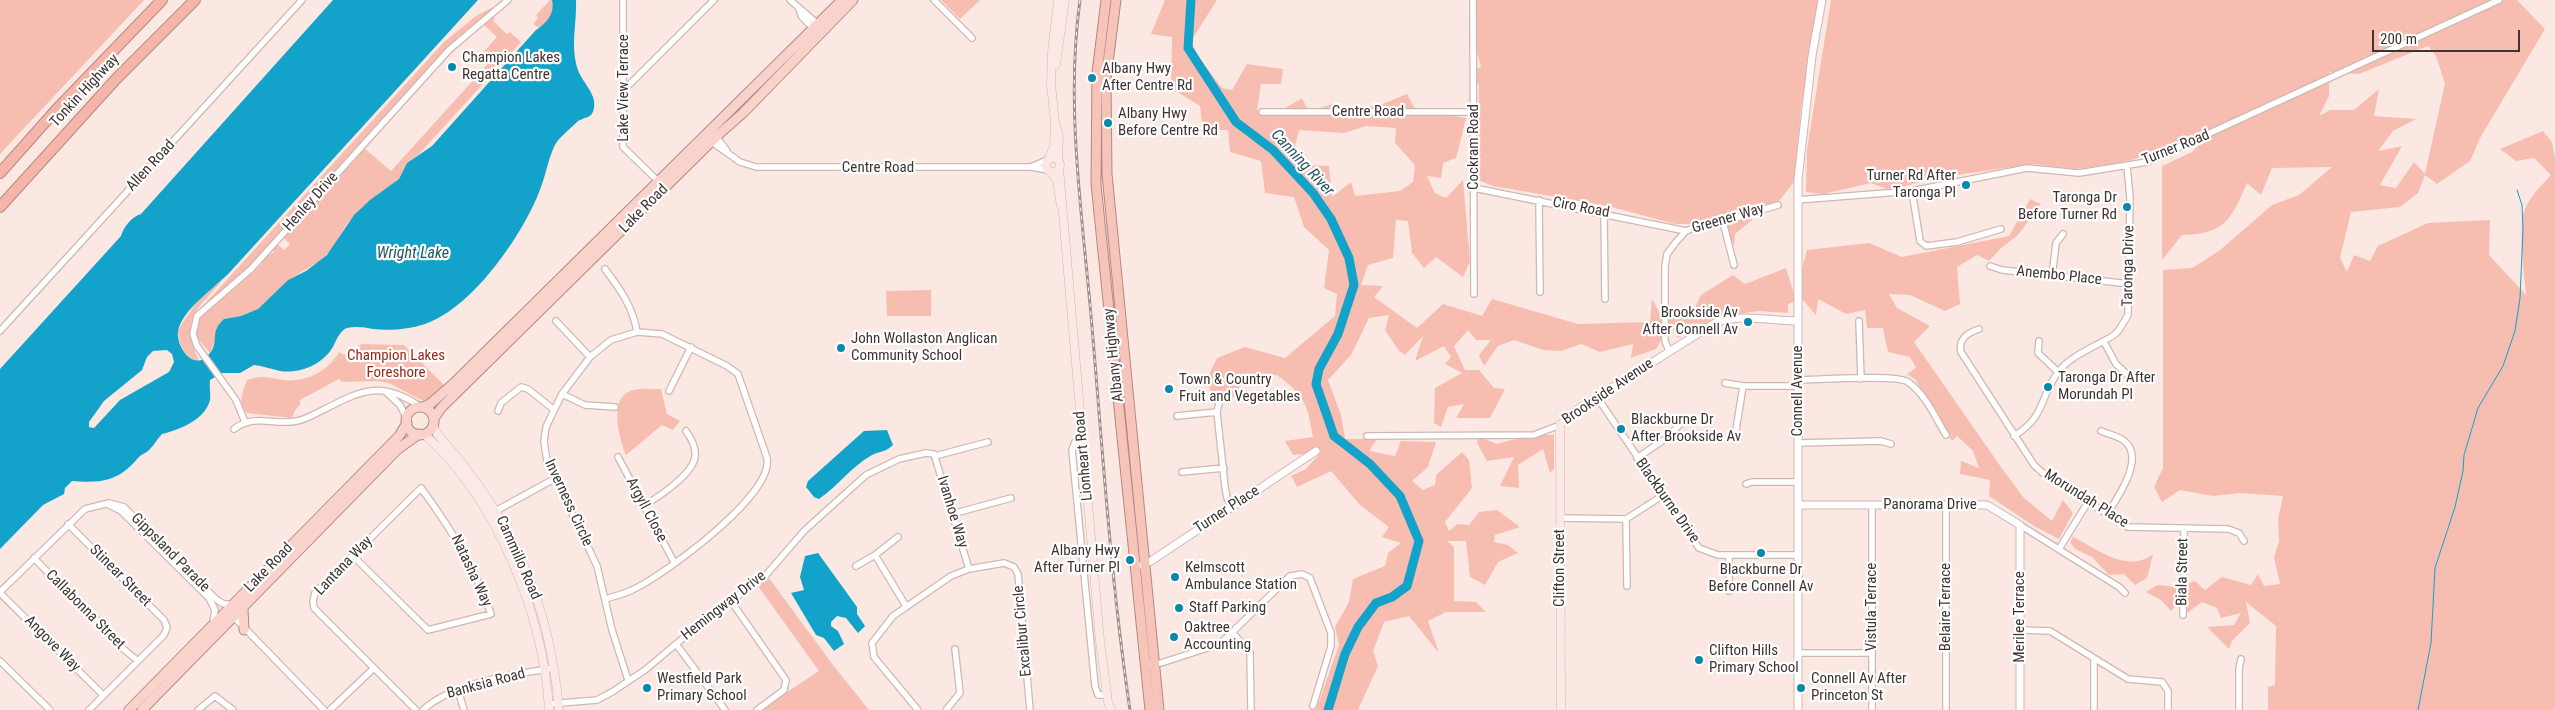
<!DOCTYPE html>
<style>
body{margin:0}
#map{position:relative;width:2555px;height:710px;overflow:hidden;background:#fce8e3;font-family:"Roboto Condensed",sans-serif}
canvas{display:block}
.scale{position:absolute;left:2372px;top:30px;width:148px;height:22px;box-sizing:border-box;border:2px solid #3e3432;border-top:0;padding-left:6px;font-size:15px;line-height:18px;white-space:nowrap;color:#3e3432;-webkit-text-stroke:4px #fff;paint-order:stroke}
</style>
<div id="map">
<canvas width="2555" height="710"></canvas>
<div class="scale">200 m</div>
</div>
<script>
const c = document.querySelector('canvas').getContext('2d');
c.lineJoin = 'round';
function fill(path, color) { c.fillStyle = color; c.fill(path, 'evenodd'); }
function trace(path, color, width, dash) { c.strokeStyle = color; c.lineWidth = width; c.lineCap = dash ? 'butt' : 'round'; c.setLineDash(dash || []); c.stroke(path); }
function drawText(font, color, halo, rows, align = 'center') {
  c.font = font + ' "Roboto Condensed",sans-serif'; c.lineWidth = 4.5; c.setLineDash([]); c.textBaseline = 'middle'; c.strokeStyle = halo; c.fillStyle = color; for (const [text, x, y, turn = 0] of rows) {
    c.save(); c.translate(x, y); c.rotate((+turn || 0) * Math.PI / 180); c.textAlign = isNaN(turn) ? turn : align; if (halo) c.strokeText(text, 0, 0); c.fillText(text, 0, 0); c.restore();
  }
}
const green = new Path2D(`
 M0,0h144l-144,154z
 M550,0h2c3,13 -3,21 -13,28l-6,-4 5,-6 -2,-3z
 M941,0h39l-20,19z
 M1165,0h52l-26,41 7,15 24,32 10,2 15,-26 36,5 -2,15h-20l-4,27 20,2 25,-15 7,14 26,-9 12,14 7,-8 26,-4 27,-11 8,15 51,9 -10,40 -13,5 -2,15 -14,-2 8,17 11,5 17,-18 7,81 -7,16 -27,-20 -12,11 -12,-15 -4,-32 -12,-1 -3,38 -25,7 -7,20 22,1 -9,11 43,31 26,-24 39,12 10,-17 86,25 72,-2 2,-23 13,23 10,-12 19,-1 7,-14 32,-20 12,9 41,-16 9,29 12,-47 62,-7 33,14 107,-21 21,-37 11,5 -23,31 -18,14 -11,12 -12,-6 -20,12 3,37 -15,7 -35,-16 -21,-1 8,14 33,18 -16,16 89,128 21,28 28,23 11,-21 10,13 -14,26 -25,-13 -45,-30 1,-16 -30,-6 1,-13 18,7 -6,-17 -16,-15 -5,5 -37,-62 -8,-5 9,-6 -6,-11 -22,-5 -5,-24h-16l-2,-18 -19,4 -28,-15 -2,16 -14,-16 -14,5v9l-29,-2 -36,5 -45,22 -8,-13 -14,24 -25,9 2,-14 -33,8 -19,-8 -20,7 -18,-1 -29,-10 -16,6 -14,20 -5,-11 12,-15h-15l-8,-10 -14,16 11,24h14l15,18 11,1 -15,29h-34l8,-14 -16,3 -7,20 -7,-4 1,-35 27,-15 -17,-9 6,-7 -7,-11 -29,15 8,-25 -18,19 -6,-4 -14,-21 4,-15 -20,3 -18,37 -23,25 13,35 4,24h32l-8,12 26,5 6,-15 35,1 -8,25 -16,14 11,9 12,-5 1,-10 26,-23 7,8 3,28 -27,34 4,9 8,-7 12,1 10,-13 18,-2 23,17 -25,8 -1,7 14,3 10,8 -20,9 -13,23 -15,-8 -4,-36h-19l7,6v54l22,1 10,10h-40l-18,9 11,32 -30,-37 -25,6 -11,29 5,15 -20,44h-42l23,-65 -4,-18 14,-25 4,-23 32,-13 3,-13 13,-10 -19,-6 7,-10 -29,-22 -29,-34 -34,16 -6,-11 15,-7 15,-17 -28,3 -8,-14 28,-4c-6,-34 -8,-41 -36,-62l-31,2 -14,22h-18l-8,-19 11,-22 28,-11 40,11 50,-42 2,-22 -13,-6 5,-38 -25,-23 -10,-30 -29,-4 -4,-32 -31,-9 -2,-22h-25l-3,-24 -29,-18 1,-51 -21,-3zM1366,126l30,2 -1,15 20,22 -2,17 -13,9 -45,5 -4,-14 -19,15 -3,-31 -24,-1 -10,-19 4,-16 45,3z
 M1474,0h345l-18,109 -7,73 -15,19 -28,9 1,10 -17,14 -1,12 -13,-27 -25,5h-21l-67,-18 -115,-20 -15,-6 1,-95 -7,-13 9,-5 -12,-43z
 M1831,0h686l28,29 -65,109 -10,23 -33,23 -12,-9 -7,18 -18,14 -49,5 -11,46 7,14 7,-17 16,6 8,-15 50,-23 62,-3 -1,35 37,40c-2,-25 -7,-53 -3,-78 2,-16 17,-30 28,-42l-17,-17 -18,3 -16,-12 43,-18 9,11 3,18v550h-287v-23l7,-2 1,-59 -30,-24 4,21 -18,18 -3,8 -22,-22 27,-2 7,-12 -20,5 -4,-10 -15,-6 -15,11 -2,-15 -14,13 -10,-11 -15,-8 11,-7 22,2 16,-6 10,9 17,-13 29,8 7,-11 6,12 16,-2 -6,-27 5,-16 -1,-22 5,-23 -43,-3 -27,3 -33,-6 -18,12 -8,-15 9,-19v-198l29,-2 27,-17 53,-46 27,-10 33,-28 -60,1 -11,27 -14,-12c-16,36 -21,51 -65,52l-20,25v-94l30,-14 25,-23 -85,31 -26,5 -31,4 -43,-5 -95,14 -47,12 -19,-7 -48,11 -17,-2 1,-43zM2428,46l8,10 9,28 -20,90 -11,-12 -18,26 -16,-3 22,-39 -24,5 15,-20 23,-12 -42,-3 5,-27 -25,21h-24l-11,6 10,-20v-24l30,2z
 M497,5l-251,265 -45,38 243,-266 32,-26z
 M491,18h4l-2,3 14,13 3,-2 11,10 -102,112 -12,9 -8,16 -38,29 -15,17 -12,22 -14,14 -32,19 -30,29 -17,7 -17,3c-10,12 -7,20 -14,34l-13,-15v-10l4,-12 42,-35 18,-16 3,-7 10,-6 -2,-3 5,-5 7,6 6,-6 -7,-7 81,-89 27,23 96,-106 -8,-8 18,-20 -13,-12z
 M221,282c-27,31 -41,37 -22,79 -13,-1 -21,-18 -21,-30 10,-17 25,-41 43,-49z
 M931,290v26h-44l-1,-25z
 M361,344l43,1 40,40 -19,17 -36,-19 -10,-2 -37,1 -3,-3 -39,21v5l-5,5 -3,8 -45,-5c-10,-10 -4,-21 0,-33 13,-5 21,-3 35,0 22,3 46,-8 57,-28l11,6z
 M661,389l6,25 13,7 -7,9 -11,-5 -36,30c-6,-16 -19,-58 7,-65 8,-2 19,-1 28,-1z
 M1531,435h23v34l-4,4 -7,-24 -25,16 1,23 -19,-2 14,-29 -27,4 -10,-18 2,-7 17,8z
 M2073,537c24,12 55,37 80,17l-6,24 -12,7 -11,-11 -15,1 -17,-18 -17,-8 -5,-7z
 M769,578l64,87 36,45h-109l59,-39 -61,-85z`);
const water = new Path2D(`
 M333,0h145l-248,272c-14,15 -49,38 -52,60 -2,14 16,42 32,21 7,-8 3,-18 7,-25 1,-3 5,-7 7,-9l17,-3 17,-7 30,-29 18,-9 21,-16 27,-40 16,-15 29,-21 8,-16 25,-17 103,-115c11,-8 20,-16 17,-31h24c1,24 -6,46 2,70 4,12 19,24 16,38 -2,12 -11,8 -18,15 -7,7 -19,16 -22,24 -6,13 -8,27 -13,40 -16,45 -68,121 -116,137 -15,5 -35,7 -52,5 -10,-2 -16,-3 -26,-1 -6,2 -10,10 -13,17 -10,19 -33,29 -54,26 -9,-2 -17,-5 -26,-6l-14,8h-18l-12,7c-1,7 1,14 0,20 -5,20 -31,30 -48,34 -5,5 -7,10 -12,15 -3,4 -9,5 -12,9 -20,24 -37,25 -66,23l-7,7 -1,6 -21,11 -43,44v-180l121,-133c2,-8 11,-20 20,-22zM167,350l5,4 2,8 -5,10 -49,28 -26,28 -5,-1v-5l15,-21 38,-31 5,-13 6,-6z
 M887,430l6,15c-7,7 -13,6 -21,10 -20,11 -34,31 -53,44l-5,-2 -8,-10 2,-6 56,-50z
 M818,553l39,54v7l8,12 -7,7 -12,-15 -9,-2 -6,6v4l7,5 6,13 -10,7 -10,-13 -8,-3 -25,-42 13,-3 -4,-13 5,-21z`);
const stream = new Path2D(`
 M2418,710l13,-67 4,-75 20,-61 8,-36 1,-16 14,-47 25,-42 12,-35 5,-33 3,-68 -1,-25 -5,-15`);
const river = new Path2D(`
 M1191,0l-3,48 48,74 37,28 40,43 18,26 18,39 5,27 -16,49 -19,35 -3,15 18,52 36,28 30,32 19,45 -12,45 -15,11 -16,6 -18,24 -13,27 -17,56`);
const minor = new Path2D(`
 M623,0v147l37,36
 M790,0l29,25
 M934,0l38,38
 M1473,0l1,294
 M799,9l3,8 12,12
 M622,87l7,-2 85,-85
 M1262,112h212
 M715,135l12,16
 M709,140l31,22 16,5h275l17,3
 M1031,167l16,-7
 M1474,188l212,43
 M1912,191l8,50 6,5 31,-4 44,-13
 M1539,200l1,92
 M1797,200l115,-9 115,-23 52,5 68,-11 352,-162
 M1604,213l1,86
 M1723,222l11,43
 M1990,266l12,4 128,14
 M605,269c15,20 28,38 32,63
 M2052,276l4,-33 7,-9
 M556,321l34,36
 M1859,321l2,58
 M1979,329c-12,4 -21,10 -18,23l73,113 11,10 83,52 100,2 11,4 5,8
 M0,331l302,-331
 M2039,341l-1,12 20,19
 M2104,342l12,22 14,13
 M1669,351l-4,-10v-74l2,-13 9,-12 10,-11 22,-9h15l55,-17
 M1798,380c18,0 100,-6 110,2 18,13 27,35 38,53
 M1725,383l18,3h55
 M669,391l22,-44
 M386,392l14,13 7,14
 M562,394l23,11 30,2
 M1597,397l102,151 19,7h79
 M1220,399l-3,13 8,75 2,11 5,9
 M498,411l3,-8 20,-16 7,2 25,20
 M1177,416l40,-4
 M245,422l-9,-22 -39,-54 -4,-12 4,-18 54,-47 198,-219 59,-50
 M234,429c21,-16 41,-3 63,-8 10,-2 19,-8 28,-12 38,-20 58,-28 96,-2
 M1736,430l7,-44
 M2101,431c7,3 16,5 22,9 24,16 -6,59 -16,74
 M1367,436l167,-1 26,-10
 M2014,436c33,-20 25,-40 45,-65 12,-16 38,-25 55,-36l5,-5 9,-15 2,-118 -3,-31
 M1083,438l-8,4 -3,8 23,236 3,9h9
 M1798,443l83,-2 10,3
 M935,456l53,-14
 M618,457l56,105
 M1637,458l31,-21 14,-15
 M1182,472l42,-4
 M1746,484l6,-2h46
 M1946,504v206
 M109,505l12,6 88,87 6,12 -2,12
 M1872,505v205
 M643,506c14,-8 51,-32 52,-50 1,-9 -4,-18 -9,-25
 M492,513l62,-34
 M952,514l59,-16
 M1560,518l66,1 36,-23
 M1626,519l1,67
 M68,524l96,96 3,7 -3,8 -75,75
 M2020,525l99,62 6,6
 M2059,549l29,-47
 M875,555l31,51
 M1729,555v36
 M353,556l75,74 63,-16c-16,-47 -41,-87 -70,-126l-106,105 -2,8 1,7 102,102
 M34,558l49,51 10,7 28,31 17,14
 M856,566l19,-11 23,-18
 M0,592l85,-83 24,-6 15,4 93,93 7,4h10
 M0,593l103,102
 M605,599c10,-3 20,-5 29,-10 31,-15 140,-94 133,-131l-29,-84 -11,-8 -65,-32 -25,-2 -26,8 -21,17 -28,37 -16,33 -2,15 3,19 50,105 15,64 16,50
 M731,601l55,79 -2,10 -27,20
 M2183,615l1,-86
 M233,616l91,94
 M2020,630l30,1 78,48 34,3 6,9v19
 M1233,633l17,20 1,57
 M676,644l49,66
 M1798,653h74
 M2094,659v51
 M0,661l50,49
 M1145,665l16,-2 59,-19 70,-68 12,-2 8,4 21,55v13l-18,60
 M458,690l6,20
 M549,704l48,-4 15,-8 33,-22 56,-47 64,-47 40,-46 61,-55 33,-16 27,-6 8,1 35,115
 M198,710l17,-14 18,14
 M330,710l44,-42
 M423,710c29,-27 92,-36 131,-42
 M918,710l-44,-53 -2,-14 21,-27 58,-40 18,-7 35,-6 10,4 4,7 12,136
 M946,710l14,-17 -5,-44
 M2239,710v-42l2,-9`);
const tertiary = new Path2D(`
 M1560,425l18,-16 137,-86c25,-10 56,-2 82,-2
 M1798,505h189l33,20v185
 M1142,565l9,-4 165,-110
 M1798,710v-531l14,-123 10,-56`);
const secondary = new Path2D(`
 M1056,65l9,-65
 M1046 165a7 7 0 1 1 14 0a7 7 0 1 1-14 0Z
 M1049,159l5,-13 1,-21
 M1058,160l1,-24 -4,-13 -4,-39 1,-32 6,-52
 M1059,168l41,473 8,61 3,8
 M1051,172l6,9 4,25
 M1560,425l1,285
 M433,426l5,9c73,81 112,166 121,275
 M424,434c72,64 120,181 125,276`);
const primary = new Path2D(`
 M423,407l7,-3 23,-20 389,-384
 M406 421a14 14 0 1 1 28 0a14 14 0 1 1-28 0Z
 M434,418l8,-11 275,-271 26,-23 110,-113
 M243,609l1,21
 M129,710l270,-274 8,-13
 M142,710l256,-261 21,-15`);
const trunk = new Path2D(`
 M1106,0l-9,73 -1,111 54,526
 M1116,0l-10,78 1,96 52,536`);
const motorway = new Path2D(`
 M0,173l56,-63 106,-110
 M0,207l117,-129 78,-78`);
const rail = new Path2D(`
 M1080,0c-15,108 3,219 12,327 11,128 19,256 38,383`);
const markers = [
 [452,67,5,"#0889ab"],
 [1092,78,5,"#0889ab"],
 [1108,123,5,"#0889ab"],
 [1966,185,5,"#0889ab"],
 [2127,207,5,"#0889ab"],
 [1748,322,5,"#0889ab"],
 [841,348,5,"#0889ab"],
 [2048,387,5,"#0889ab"],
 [1169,389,5,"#0889ab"],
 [1621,429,5,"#0889ab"],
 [1761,553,5,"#0889ab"],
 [1130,560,5,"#0889ab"],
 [1175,577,5,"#0889ab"],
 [1179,608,5,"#0889ab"],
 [1174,637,5,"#0889ab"],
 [1699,660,5,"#0889ab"],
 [647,688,5,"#0889ab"],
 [1801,688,5,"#0889ab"]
];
const poiNames = [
 ["Champion Lakes",462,58],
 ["Regatta Centre",462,75],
 ["Albany Hwy",1102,69],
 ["After Centre Rd",1102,86],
 ["Albany Hwy",1118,114],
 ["Before Centre Rd",1118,131],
 ["Turner Rd After",1956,176,"right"],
 ["Taronga Pl",1956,193,"right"],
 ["Taronga Dr",2117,198,"right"],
 ["Before Turner Rd",2117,215,"right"],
 ["Brookside Av",1738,313,"right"],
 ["After Connell Av",1738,330,"right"],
 ["John Wollaston Anglican",851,339],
 ["Community School",851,356],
 ["Taronga Dr After",2058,378],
 ["Morundah Pl",2058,395],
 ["Town & Country",1179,380],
 ["Fruit and Vegetables",1179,397],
 ["Blackburne Dr",1631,420],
 ["After Brookside Av",1631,437],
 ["Albany Hwy",1120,551,"right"],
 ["After Turner Pl",1120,568,"right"],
 ["Kelmscott",1185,568],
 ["Ambulance Station",1185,585],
 ["Blackburne Dr",1761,570,"center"],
 ["Before Connell Av",1761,587,"center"],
 ["Staff Parking",1189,608],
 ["Oaktree",1184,628],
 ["Accounting",1184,645],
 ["Clifton Hills",1709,651],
 ["Primary School",1709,668],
 ["Westfield Park",657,679],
 ["Primary School",657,696],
 ["Connell Av After",1811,679],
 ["Princeton St",1811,696]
];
const streetNames = [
 ["Lake View Terrace",624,88,-90],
 ["Tonkin Highway",85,91,-47],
 ["Centre Road",1368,112],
 ["Cockram Road",1474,147,-90],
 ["Turner Road",2176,148,-22],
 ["Allen Road",151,166,-47],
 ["Centre Road",878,168],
 ["Henley Drive",311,202,-48],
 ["Ciro Road",1581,208,11],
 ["Lake Road",644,209,-45],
 ["Greener Way",1728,219,-16],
 ["Taronga Drive",2129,266,-89],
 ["Anembo Place",2059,276,6],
 ["Albany Highway",1114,355,-96],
 ["Connell Avenue",1798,391,-90],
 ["Brookside Avenue",1608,392,-34],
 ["Lionheart Road",1084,456,-95],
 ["Morundah Place",2086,499,32],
 ["Blackburne Drive",1667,501,55],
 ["Inverness Circle",568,503,65],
 ["Panorama Drive",1930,505],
 ["Argyll Close",646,510,62],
 ["Turner Place",1227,510,-33],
 ["Ivanhoe Way",952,512,73],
 ["Gippsland Parade",170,553,45],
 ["Cammillo Road",518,558,66],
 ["Lantana Way",344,566,-46],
 ["Lake Road",269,568,-46],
 ["Clifton Street",1560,568,-90],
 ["Natasha Way",471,571,65],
 ["Biala Street",2183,572,-89],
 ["Stinear Street",120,576,45],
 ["Hemingway Drive",724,606,-38],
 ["Vistula Terrace",1872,607,-90],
 ["Belaire Terrace",1946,607,-90],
 ["Callabonna Street",85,610,45],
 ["Merilee Terrace",2020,617,-90],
 ["Excalibur Circle",1023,631,-95],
 ["Angove Way",52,644,45],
 ["Banksia Road",486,684,-15]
];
const parkNames = [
 ["Champion Lakes",396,356],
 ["Foreshore",396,373]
];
const waterNames = [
 ["Canning River",1302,163,47],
 ["Wright Lake",413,254]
];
fill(green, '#f7bdb1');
fill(water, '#13a3ca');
trace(stream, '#13a3ca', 1);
trace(river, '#13a3ca', 9);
trace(minor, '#cfb7b2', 8);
trace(tertiary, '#cfb7b2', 9);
trace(secondary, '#cfb7b2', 9);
trace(primary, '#b5887f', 11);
trace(trunk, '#b5887f', 11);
trace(motorway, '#b5887f', 12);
trace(minor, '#fff', 5.5);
trace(tertiary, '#fff', 7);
trace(secondary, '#fce9e5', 8);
trace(primary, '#f9d3cb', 9);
trace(trunk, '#f7c4ba', 9);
trace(motorway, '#f5b6a9', 10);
trace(rail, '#9e8f8c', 3);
trace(rail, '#fff', 1, [4]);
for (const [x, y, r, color] of markers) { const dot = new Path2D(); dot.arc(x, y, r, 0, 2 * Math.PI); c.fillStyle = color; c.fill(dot); trace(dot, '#fff', 2); }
drawText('15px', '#3e3432', '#fff', poiNames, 'left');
drawText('15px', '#3e3432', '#fff', streetNames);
drawText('15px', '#992917', '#fff', parkNames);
drawText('italic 16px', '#235566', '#fff', waterNames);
</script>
